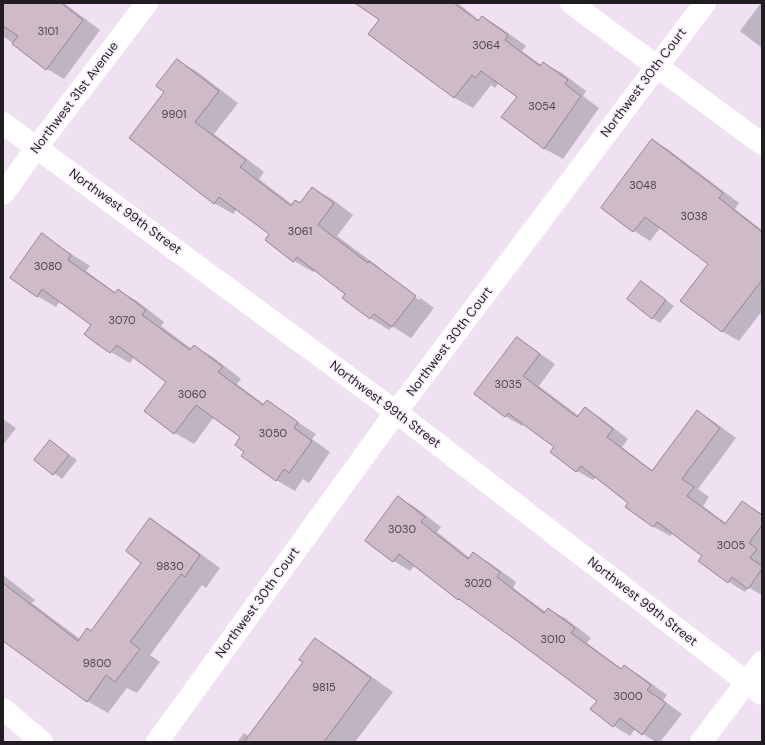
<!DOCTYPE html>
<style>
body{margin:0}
#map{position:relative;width:765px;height:745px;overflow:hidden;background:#efe1f2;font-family:"DM Sans",sans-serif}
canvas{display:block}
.frame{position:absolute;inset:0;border:4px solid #211c22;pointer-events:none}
</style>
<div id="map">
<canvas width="765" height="745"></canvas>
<div class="frame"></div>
</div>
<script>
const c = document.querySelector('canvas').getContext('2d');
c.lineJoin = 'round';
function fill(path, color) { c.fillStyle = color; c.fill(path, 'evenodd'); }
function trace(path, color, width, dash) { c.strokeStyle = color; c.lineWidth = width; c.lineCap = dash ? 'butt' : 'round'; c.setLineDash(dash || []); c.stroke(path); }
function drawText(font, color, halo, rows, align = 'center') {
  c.font = font + ' "DM Sans",sans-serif'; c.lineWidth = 3.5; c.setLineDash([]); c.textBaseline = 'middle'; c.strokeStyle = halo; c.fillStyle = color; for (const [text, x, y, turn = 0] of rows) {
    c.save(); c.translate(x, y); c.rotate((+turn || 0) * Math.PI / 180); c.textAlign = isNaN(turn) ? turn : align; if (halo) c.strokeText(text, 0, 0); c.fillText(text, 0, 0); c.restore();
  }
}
const shadow = new Path2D(`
 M3,3h61l36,27 -36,49 -17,-10 -44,-33z
 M357,3h103l-1,1 21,17 3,-4 18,11 25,18 -4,5 19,14 2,-2 19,10 24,18 -3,5 16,12 -36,51 -18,-10 -42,-32 15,-20 -19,-15 -4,6 -4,-3 -18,23 -18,-10 -85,-64 10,-14z
 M761,3h1v45l-22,-17z
 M177,60l19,11 42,32 -24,31 50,38 -5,7 34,26 8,-1 11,-16 20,11 21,16 -16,21 97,72 -23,30 -19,-12 -3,4 -19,-12 -24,-24 -31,-24 -2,2 -19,-11 -28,-21 5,-6 -34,-25 -4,5 -19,-11 -49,-112zM381,269l39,29 -1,2 -39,-29z
 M653,140l16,10 70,53 -4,6 27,21v81l-23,30 -16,-9 -42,-31 28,-37 -49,-36 -10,13 -16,-10 -32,-24z
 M42,235l48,31 -4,5 30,22 2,-3 19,11 27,21 -3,4 31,23 2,-3 19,11 28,22 -4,5 28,21 2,-3 49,32 -4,5 18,13 -21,31 -6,-4 -8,12 -19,-11 -30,-28 -4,-15 -28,-20 -20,27 -19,-11 -30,-22 22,-29 -33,-25 -4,6 -19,-11 -25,-18 6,-10 -32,-23 -4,6 -19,-11z
 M642,282l32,24 -14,17 -8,-5z
 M518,338l37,26 -16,22 40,30 6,-8 16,10 27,21 -6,8 31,24 44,-60 16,10 23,17 -38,51 11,8 -6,9 24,18 15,-22 20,12v81l-14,-8 -3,5 -16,-10 -29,-21 4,-6 -31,-22 -3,3 -16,-9 -27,-21 3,-3 -34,-26 -3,3 -16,-9 -25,-19 3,-5 -31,-24 -2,3 -17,-10z
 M3,419l13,9 -13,17z
 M50,442l27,18 -15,19 -26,-19z
 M399,498l16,9 26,20 -4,5 33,26 3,-4 17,9 26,19 -3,6 33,24 2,-3 17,9 26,20 -4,5 35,26 2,-3 17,10 26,19 -4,5 19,14 -22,28h-4l-21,-13 -5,7 -16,-10 -22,-17 6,-9 -183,-135 -5,6 -16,-10z
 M150,520l21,12 49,36 -14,20 -4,-3 -52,70 10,7 -23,31 -10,-5 -19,25 -21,-12 -84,-61v-65l32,25 -3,3 48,36 12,-7 50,-69z
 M315,640l22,12 56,40 -38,50h-118l7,-9 6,4 55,-75z`);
const building = new Path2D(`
 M3,3h58l22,17 -37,50 -34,-26 6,-8 -15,-10z
 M355,3h99l24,18 4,-5 26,19 -3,5 35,26 3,-4 25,18 -3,4 16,12 -37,53 -43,-32 16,-20 -36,-26 -5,7 -4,-3 -18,23 -86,-64 11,-14z
 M177,59l42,32 -24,31 51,38 -6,7 51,39 4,-6 5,3 12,-16 22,16 -16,22 50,38 1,-2 47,35 -24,31 -18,-13 -4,5 -28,-21 3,-4 -48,-37 -4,5 -28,-22 4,-6 -50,-37 -5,7 -85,-66 35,-46 -8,-6z
 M652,139l71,54 -4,5 43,34v48l-40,52 -42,-31 28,-37 -63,-47 -12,15 -32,-24z
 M42,233l29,22 -3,5 47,33 3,-4 28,21 -4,5 48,35 4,-5 29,22 -5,5 45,33 4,-5 31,22 -4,6 18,13 -23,32 -5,-4 -8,12 -35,-25 3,-4 -9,-7 5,-8 -44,-32 -22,29 -30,-23 22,-29 -49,-37 -7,8 -13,-9 -13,-10 7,-9 -49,-36 -5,8 -27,-19z
 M641,281l25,19 -14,19 -25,-20z
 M517,337l23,17 -17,22 54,41 8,-10 28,22 -6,8 45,34 45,-61 23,18 -38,51 12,8 -7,9 38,28 17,-23 20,14v10l-13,18 8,6 -7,9 12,8v3l-14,20 -16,-12 -4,6 -30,-22 4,-5 -45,-34 -4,5 -28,-20 3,-4 -47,-37 -5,6 -26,-20 4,-5 -46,-34 -3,4 -31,-23z
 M50,440l19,15 -16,20 -19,-15z
 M398,496l27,21 -4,5 47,37 5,-7 27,20 -3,5 47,36 4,-5 27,20 -4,5 50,36 3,-4 27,20 -4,5 19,13 -24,32 -22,-17 -7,9 -23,-18 7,-8 -76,-57 -62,-45 -1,1 -59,-46 -6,8 -28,-21z
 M150,518l50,37 -15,22 -4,-3 -51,68 10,7 -25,33 -9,-7 -19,27 -84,-61v-58l75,58 9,-13 4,3 50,-68 -15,-12z
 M315,638l56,40 -47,64h-80l59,-80 -4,-2z`);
const minor = new Path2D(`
 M571,3l191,141
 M3,123l393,289 366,282
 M3,194l34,-47 110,-144
 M3,709l39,33
 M157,742l239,-330 309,-409
 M701,742l61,-80`);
const numberNames = [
 ["3101",48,32],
 ["3064",486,46],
 ["3054",542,107],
 ["9901",174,115],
 ["3048",643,186],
 ["3038",694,217],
 ["3061",300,232],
 ["3080",48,267],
 ["3070",122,321],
 ["3035",508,385],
 ["3060",192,395],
 ["3050",273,434],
 ["3030",402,530],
 ["3005",731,546],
 ["9830",170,567],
 ["3020",478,584],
 ["3010",553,640],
 ["9800",97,664],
 ["9815",324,688],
 ["3000",628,697]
];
const streetNames = [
 ["Northwest 30th Court",644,83,-53],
 ["Northwest 31st Avenue",75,98,-53],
 ["Northwest 99th Street",125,212,36],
 ["Northwest 30th Court",450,342,-53],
 ["Northwest 99th Street",385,405,37],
 ["Northwest 99th Street",642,602,38],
 ["Northwest 30th Court",258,603,-54]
];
fill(shadow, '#0003');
fill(building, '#cebbc7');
trace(building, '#95838e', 1);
trace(minor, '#fff', 22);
drawText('11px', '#4c444b', null, numberNames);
drawText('13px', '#211c22', '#faeffd', streetNames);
</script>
